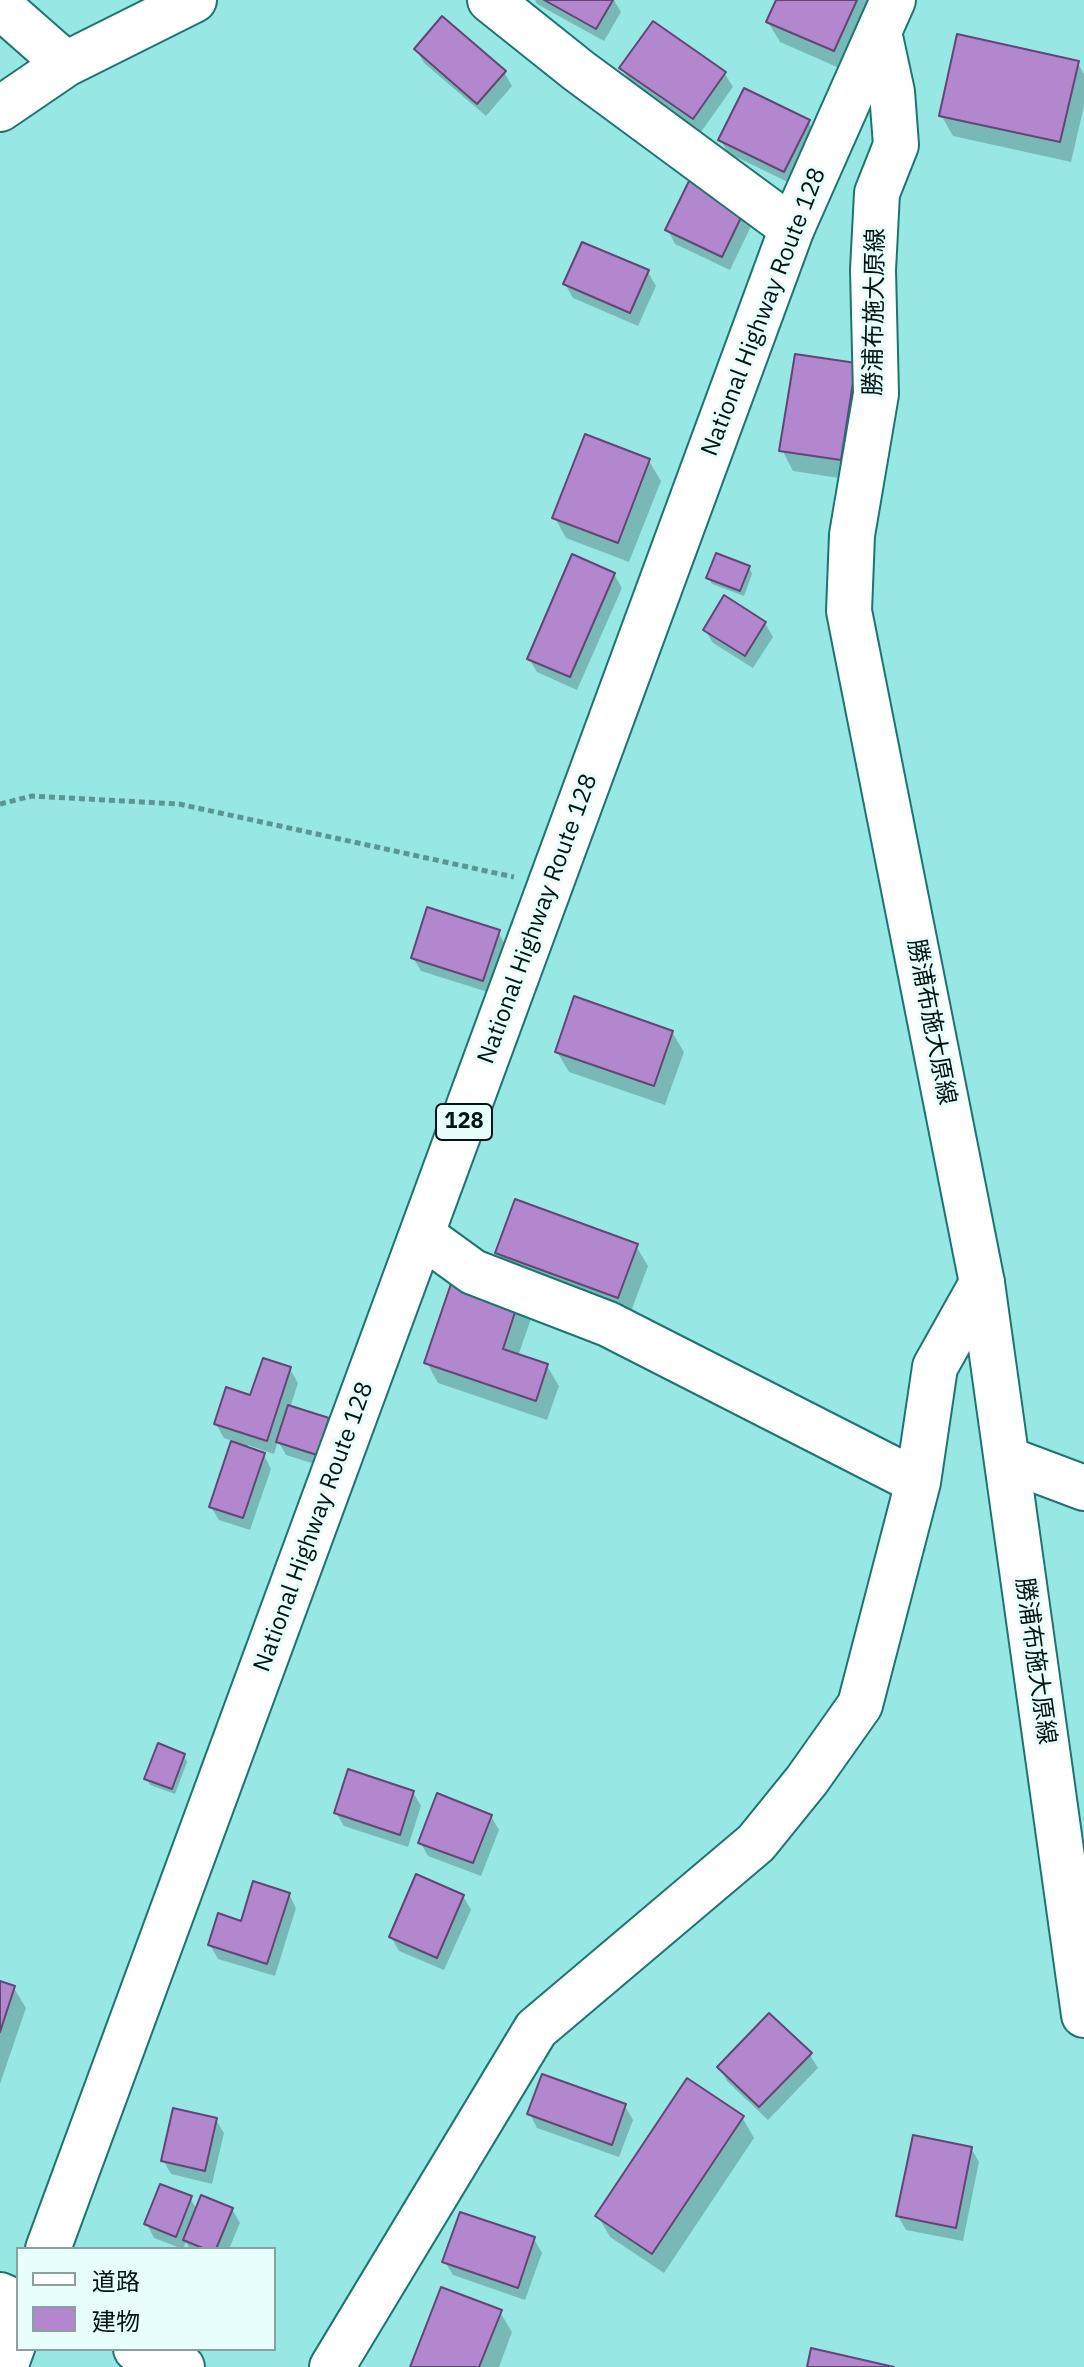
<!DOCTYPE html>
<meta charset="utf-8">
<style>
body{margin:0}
#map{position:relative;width:1084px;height:2367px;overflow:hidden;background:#97e8e5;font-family:"IBM Plex Sans","Noto Sans JP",sans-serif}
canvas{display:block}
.legend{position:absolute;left:16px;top:2247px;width:260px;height:104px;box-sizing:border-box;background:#e7fefc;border:2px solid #8ba1a0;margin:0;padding:10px 14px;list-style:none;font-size:24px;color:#001515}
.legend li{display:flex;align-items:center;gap:16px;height:40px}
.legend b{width:40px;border:2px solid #8ba1a0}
</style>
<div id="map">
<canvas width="1084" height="2367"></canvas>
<ul class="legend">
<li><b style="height:10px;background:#fff"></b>道路</li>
<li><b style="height:22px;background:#b387ce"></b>建物</li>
</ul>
</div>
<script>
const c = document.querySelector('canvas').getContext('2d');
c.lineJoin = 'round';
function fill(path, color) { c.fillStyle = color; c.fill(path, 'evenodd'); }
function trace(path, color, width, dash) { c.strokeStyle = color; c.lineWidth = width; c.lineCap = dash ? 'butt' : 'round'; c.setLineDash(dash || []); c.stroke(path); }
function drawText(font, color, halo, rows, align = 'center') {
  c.font = font + ' "IBM Plex Sans","Noto Sans JP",sans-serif'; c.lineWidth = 6; c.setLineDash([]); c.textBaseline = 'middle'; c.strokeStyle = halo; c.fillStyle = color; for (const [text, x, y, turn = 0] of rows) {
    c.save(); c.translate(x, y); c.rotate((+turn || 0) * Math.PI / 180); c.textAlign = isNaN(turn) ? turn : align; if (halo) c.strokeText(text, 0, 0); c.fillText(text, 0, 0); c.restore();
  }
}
const shadow = new Path2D(`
 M535,0h79l7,12 -17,29 -67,-37z
 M778,0h99l-31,71 -66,-29 -12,-20z
 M416,49l88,23 8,14 -26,30 -62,-53z
 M1077,62l7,12v32l-13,56 -118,-26 -12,-21z
 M622,68l103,6 8,13 -32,45 -71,-50z
 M808,122l8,13 -24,49 -64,-31 -8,-14z
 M693,178l62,40 -25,52 -55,-26 -7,-14z
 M648,272l8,14 -18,40 -65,-28 -8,-14z
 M855,365l-3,115 -59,-9 -11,-21z
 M649,461l12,20 -32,81 -63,-24 -11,-20z
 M749,567l3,7 -8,22 -32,-12 -4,-6z
 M614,574l8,14 -45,102 -40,-18 -8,-13z
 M765,623l8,14 -20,31 -40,-25 -8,-13z
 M498,932l8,14 -15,47 -70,-22 -8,-13z
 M672,1032l12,20 -19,53 -96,-33 -12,-20z
 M636,1246l12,20 -19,51 -120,-44 -11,-20z
 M519,1299l12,20 -13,37 29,10 12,20 -12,34 -109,-37 -11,-20z
 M290,1369l8,14 -8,25 37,12 8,13 -11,34 -38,-12 -8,-14 -4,13 -26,-9 -1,4 17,6 7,14 -21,61 -31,-10 -8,-13 22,-66 -9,-3 -8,-14z
 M184,1756l3,6 -12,32 -25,-9 -3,-6z
 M413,1792l8,14 -13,41 -64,-21 -8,-13z
 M491,1816l8,14 -18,46 -53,-20 -8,-14z
 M289,1894l7,14 -21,68 -57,-17 -8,-14z
 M463,1896l8,14 -27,60 -45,-19 -8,-14z
 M0,1983l14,5 12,20 -26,76z
 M810,2055l8,13 -50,52 -41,-39 -7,-14z
 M625,2106l8,14 -14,37 -82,-29 -7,-14z
 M742,2117l12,21 -90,135 -54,-36 -12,-21z
 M216,2120l8,13 -12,51 -41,-10 -8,-14z
 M971,2148l8,14 -16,79 -57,-11 -8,-14z
 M190,2198l7,12 35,-1 8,14 -11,26h-39l-4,-7 -3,7 -29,-11 -7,-14z
 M534,2239l8,14 -17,47 -72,-25 -8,-13z
 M500,2312l12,20 -13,35h-87z`);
const building = new Path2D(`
 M544,0h69l-17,29z
 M776,0h81l-23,51 -68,-29z
 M442,16l64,55 -29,33 -63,-55z
 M653,21l73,51 -33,47 -74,-51z
 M957,34l122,27 -19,81 -121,-26z
 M744,88l66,32 -26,52 -66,-32z
 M692,175l56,28 -26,54 -57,-27z
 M582,242l67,28 -19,43 -67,-29z
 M795,354l61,9 -15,97 -62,-9z
 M585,434l65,25 -32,84 -66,-25z
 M716,553l34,13 -10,25 -34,-13z
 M572,554l43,19 -45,104 -43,-18z
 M724,595l42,27 -21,34 -42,-26z
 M427,907l73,23 -17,51 -72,-23z
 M574,996l99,35 -19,55 -99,-34z
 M515,1199l123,45 -20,54 -123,-45z
 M454,1275l66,22 -17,52 45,15 -12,37 -112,-38z
 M263,1358l28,9 -24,74 -53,-17 12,-37 24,8z
 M288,1405l41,13 -12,37 -41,-13z
 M231,1441l34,12 -22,65 -34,-11z
 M158,1743l27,11 -13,35 -28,-10z
 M348,1769l66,22 -14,44 -66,-22z
 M437,1793l55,22 -19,48 -55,-20z
 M416,1874l48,21 -27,63 -48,-21z
 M253,1881l37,12 -23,71 -59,-19 10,-32 23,8z
 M0,1981l15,5 -15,46z
 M769,2013l43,40 -53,54 -42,-40z
 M542,2074l84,30 -14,41 -85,-31z
 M687,2078l57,38 -92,138 -57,-38z
 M173,2108l44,10 -12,53 -44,-10z
 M913,2135l59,12 -16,81 -60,-12z
 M160,2184l32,12 -16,41 -32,-13z
 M201,2195l32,13 -17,41h-11l-22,-9z
 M460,2212l75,25 -17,51 -76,-26z
 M441,2287l61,23 -23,57h-69z
 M811,2348l83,19h-87z`);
const path = new Path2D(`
 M0,804l32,-8 147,8 335,73`);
const minor = new Path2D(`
 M490,0l89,71 213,157
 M0,6l66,58
 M0,109l66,-45 128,-64
 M422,1235l51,37 135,52 310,158
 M1007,1459l77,29
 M0,2295l18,8
 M136,2349l46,18
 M332,2367l204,-338 220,-186 51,-63 53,-75 58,-223 17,-115 47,-84`);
const major = new Path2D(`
 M879,32l13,60 4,53 -19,48 -4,77 3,124 -24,141 -3,76 133,672 102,732`);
const highway = new Path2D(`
 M48,2249l744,-2021 101,-228
 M5,2367l13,-36`);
const shields = [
 [464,1122,56]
];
const shieldNames = [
 ["128",464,1122]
];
const streetNames = [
 ["National Highway Route 128",764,312,-69],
 ["勝浦布施大原線",875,312,-89],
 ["National Highway Route 128",538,919,-70],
 ["勝浦布施大原線",931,1022,79],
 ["National Highway Route 128",314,1527,-70],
 ["勝浦布施大原線",1035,1661,82]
];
fill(shadow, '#0003');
fill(building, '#b387ce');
trace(building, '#624673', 2);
trace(minor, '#1d7573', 48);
trace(major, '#1d7573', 48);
trace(highway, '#1d7573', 48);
trace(path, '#5c9694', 5, [6, 4]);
trace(minor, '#fff', 44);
trace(major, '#fff', 44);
trace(highway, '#fff', 44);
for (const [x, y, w] of shields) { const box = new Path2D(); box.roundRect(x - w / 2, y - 18, w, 36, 6); c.fillStyle = '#e7fefc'; c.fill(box); trace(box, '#001515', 2); }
drawText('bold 22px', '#001515', null, shieldNames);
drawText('24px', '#001515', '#e7fefc', streetNames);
</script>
